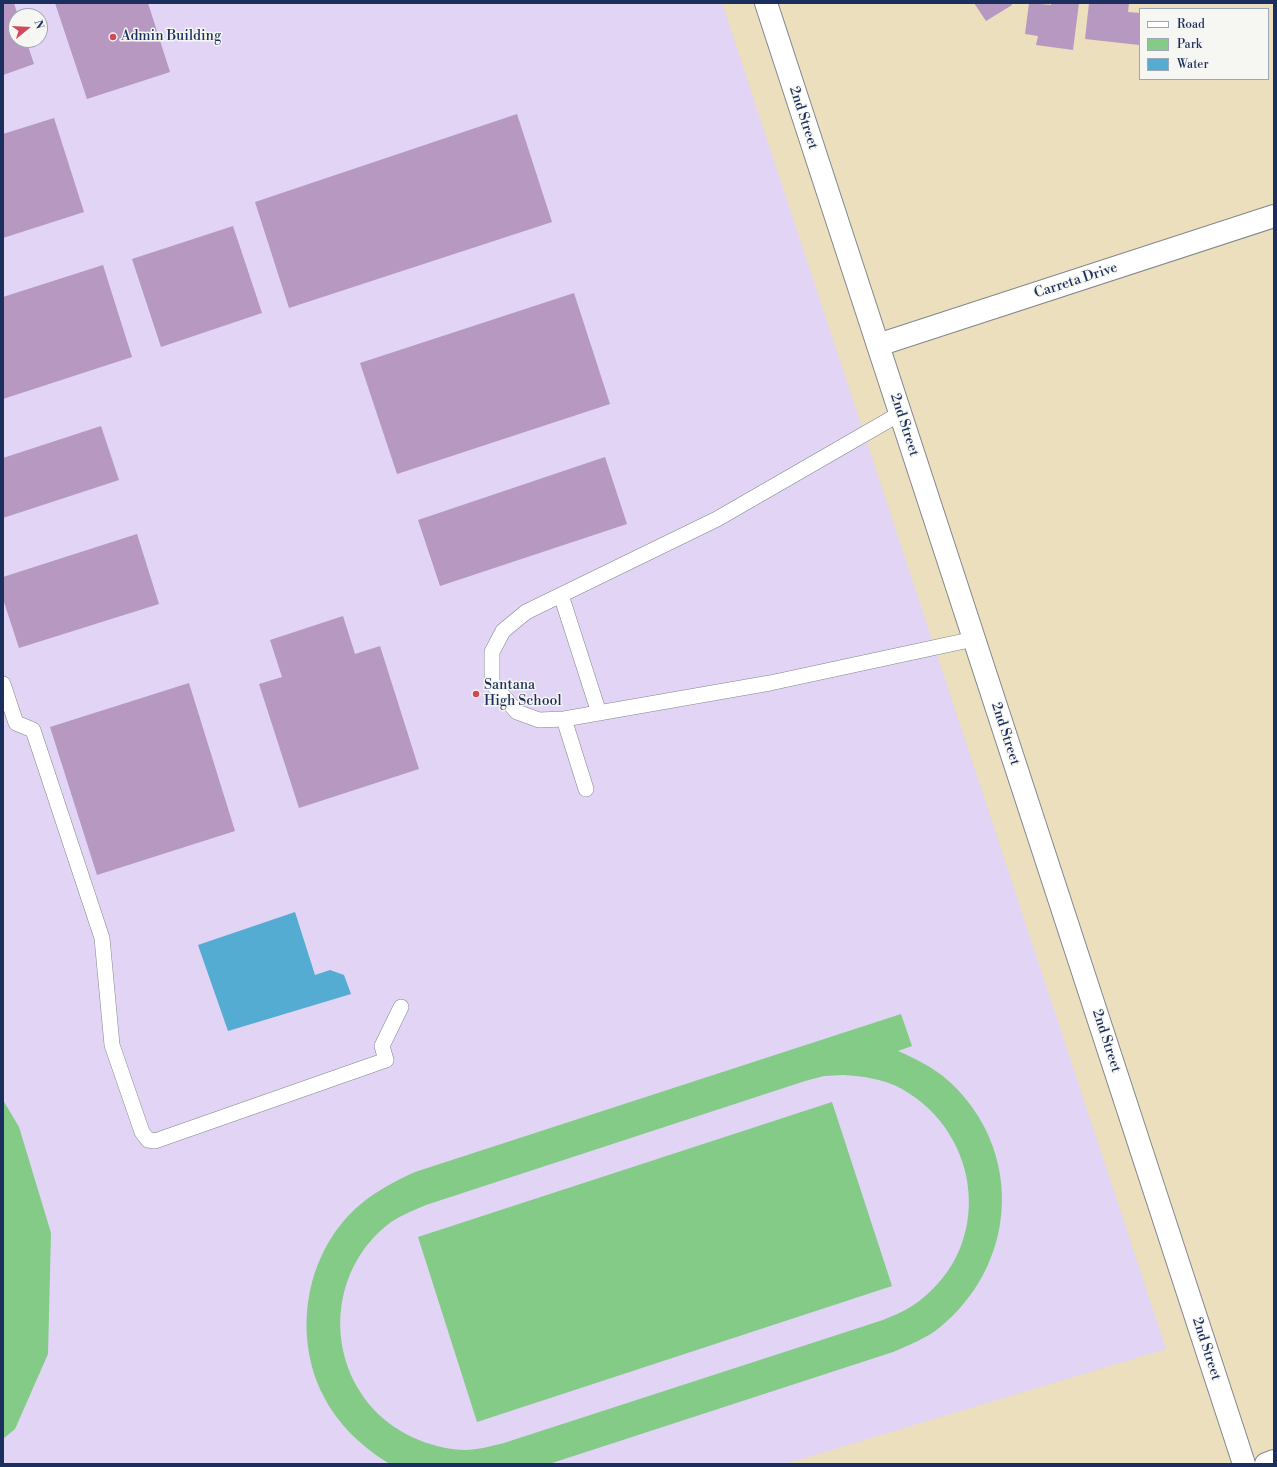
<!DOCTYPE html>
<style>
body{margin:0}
#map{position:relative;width:1277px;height:1467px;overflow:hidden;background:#ecdfbe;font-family:"Libre Bodoni",serif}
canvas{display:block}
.frame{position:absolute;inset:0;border:4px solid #1b2f5e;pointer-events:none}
.legend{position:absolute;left:1139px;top:8px;width:130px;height:72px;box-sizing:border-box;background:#f6f6f2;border:1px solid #9ea6b7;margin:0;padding:5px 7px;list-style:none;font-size:12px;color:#1b2f5e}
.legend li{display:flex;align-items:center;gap:8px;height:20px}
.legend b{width:20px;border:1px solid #9ea6b7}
.north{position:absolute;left:8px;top:8px;width:40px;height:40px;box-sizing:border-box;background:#f6f6f2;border:1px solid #9ea6b7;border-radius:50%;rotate:72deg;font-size:11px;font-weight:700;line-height:16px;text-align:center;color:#1b2f5e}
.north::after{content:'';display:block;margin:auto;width:14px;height:18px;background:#d1495b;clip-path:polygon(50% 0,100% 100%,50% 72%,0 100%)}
</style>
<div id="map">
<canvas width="1277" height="1467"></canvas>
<div class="frame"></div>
<ul class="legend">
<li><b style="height:5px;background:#fff"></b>Road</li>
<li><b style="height:11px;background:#83cb86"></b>Park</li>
<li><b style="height:11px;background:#55acd2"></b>Water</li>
</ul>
<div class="north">N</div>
</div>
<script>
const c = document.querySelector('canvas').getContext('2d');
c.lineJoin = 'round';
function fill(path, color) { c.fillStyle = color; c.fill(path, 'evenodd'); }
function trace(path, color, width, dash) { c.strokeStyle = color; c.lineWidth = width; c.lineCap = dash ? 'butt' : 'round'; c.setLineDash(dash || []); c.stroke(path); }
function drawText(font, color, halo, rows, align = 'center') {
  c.font = font + ' "Libre Bodoni",serif'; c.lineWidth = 3; c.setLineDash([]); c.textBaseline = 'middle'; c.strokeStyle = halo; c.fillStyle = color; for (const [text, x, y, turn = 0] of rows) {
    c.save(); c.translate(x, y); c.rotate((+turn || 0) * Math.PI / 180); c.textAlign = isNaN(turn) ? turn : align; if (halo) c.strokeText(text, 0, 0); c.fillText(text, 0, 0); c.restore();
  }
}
const built = new Path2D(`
 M3,3h719l444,1346 -381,115h-782zM16,16h24v24h-24z`);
const green = new Path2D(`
 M901,1014l11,32 -14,5c21,9 42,20 58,37 69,71 58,180 -17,240 -14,11 -30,17 -46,24l-344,112h-159c-28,-17 -52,-39 -67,-69 -30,-60 -18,-138 31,-185 18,-17 39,-28 61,-38zM843,1075c20,1 41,4 59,14 80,45 92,157 16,213 -11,8 -23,13 -35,18l-379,123c-13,3 -26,7 -39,7 -29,-1 -58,-12 -80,-30 -62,-52 -59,-150 6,-198 11,-7 23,-12 35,-17l379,-124 19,-5z
 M3,1100l16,27 32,106 -3,121 -33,75 -12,10z
 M832,1102l60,184 -415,136 -59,-185z`);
const water = new Path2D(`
 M295,912l20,63 15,-5 14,5 7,19 -123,37 -30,-86z`);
const building = new Path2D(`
 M3,3h11l4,13h-2v24h10l8,24 -31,11z
 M55,3h93l22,69 -83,27z
 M974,3h37l1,2 -26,16z
 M1029,3l22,2v-2h28l-6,47 -37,-5 2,-9 -13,-2z
 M1089,3h40l-1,9 12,1 -1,32 -54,-6z
 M517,114l35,108 -263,86 -34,-106z
 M54,118l30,94 -81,26v-104z
 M233,226l29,87 -101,34 -29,-88z
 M103,265l29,92 -129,42v-102z
 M574,293l36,111 -213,70 -37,-111z
 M101,426l18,54 -116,38v-60z
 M605,457l22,67 -187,62 -22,-66z
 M137,534l22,70 -140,44 -16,-49v-22z
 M343,616l12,38 25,-8 39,123 -120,39 -40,-124 23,-7 -12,-37z
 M189,683l46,148 -138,44 -47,-148z`);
const service = new Path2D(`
 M901,413l-184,106 -191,93 -23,19 -11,21v31l25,29 22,8 25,-1 206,-36 204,-44
 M561,595l38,118
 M3,684l13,39 17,7 69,208 10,107 30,87 6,8 7,1 231,-81 -4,-14 19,-39
 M564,719l22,70`);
const minor = new Path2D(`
 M878,345l396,-129
 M1266,1464l8,-3`);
const tertiary = new Path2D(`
 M766,3l478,1461`);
const markers = [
 [113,37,4,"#d1495b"],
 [476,694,4,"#d1495b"]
];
const poiNames = [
 ["Admin Building",121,37],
 ["Santana",484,686],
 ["High School",484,702]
];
const streetNames = [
 ["2nd Street",803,118,72],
 ["Carreta Drive",1076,281,-18],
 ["2nd Street",904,425,72],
 ["2nd Street",1005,734,72],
 ["2nd Street",1106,1041,72],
 ["2nd Street",1206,1349,72]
];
fill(built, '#e1d4f4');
fill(green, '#83cb86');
fill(water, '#55acd2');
fill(building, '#b698c0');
trace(service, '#84878e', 16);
trace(minor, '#84878e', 24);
trace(tertiary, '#84878e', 24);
trace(service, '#fff', 15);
trace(minor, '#fff', 22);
trace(tertiary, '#fff', 22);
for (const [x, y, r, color] of markers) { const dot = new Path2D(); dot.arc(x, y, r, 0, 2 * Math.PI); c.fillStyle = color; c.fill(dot); trace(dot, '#f6f6f2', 1.5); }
drawText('14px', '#1b2f5e', '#f6f6f2', poiNames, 'left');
drawText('14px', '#1b2f5e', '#f6f6f2', streetNames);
</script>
